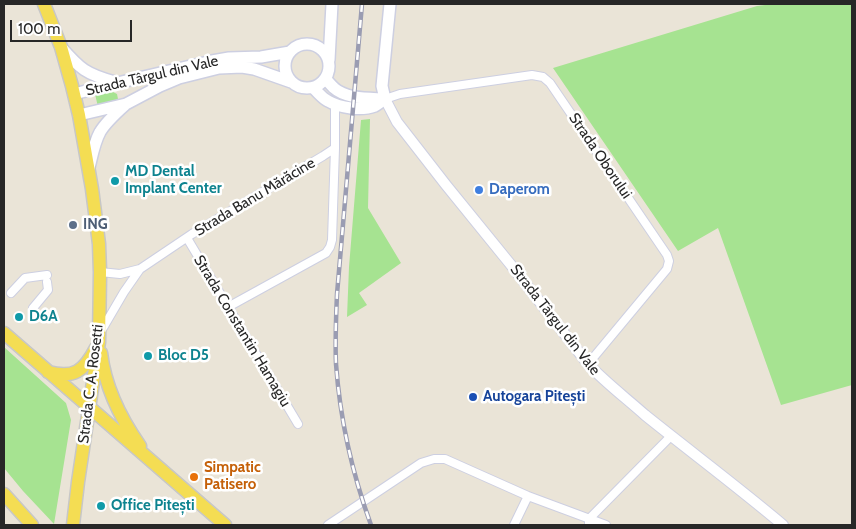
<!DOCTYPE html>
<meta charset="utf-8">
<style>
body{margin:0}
#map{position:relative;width:856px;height:529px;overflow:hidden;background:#eae4d7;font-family:Cabin,sans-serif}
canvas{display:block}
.frame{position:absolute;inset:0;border:5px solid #272727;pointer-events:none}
.scale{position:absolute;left:10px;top:20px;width:122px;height:22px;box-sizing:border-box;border:2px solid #272727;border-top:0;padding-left:6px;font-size:15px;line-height:18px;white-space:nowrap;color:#272727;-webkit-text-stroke:4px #fff;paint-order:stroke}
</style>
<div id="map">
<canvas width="856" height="529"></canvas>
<div class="frame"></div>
<div class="scale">100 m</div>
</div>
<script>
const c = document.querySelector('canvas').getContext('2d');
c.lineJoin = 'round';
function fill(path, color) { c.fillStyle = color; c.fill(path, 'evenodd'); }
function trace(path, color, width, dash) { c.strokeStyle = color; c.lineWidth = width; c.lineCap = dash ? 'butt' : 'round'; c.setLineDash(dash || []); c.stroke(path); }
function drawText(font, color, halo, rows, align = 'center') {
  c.font = font + ' Cabin,sans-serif'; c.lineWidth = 5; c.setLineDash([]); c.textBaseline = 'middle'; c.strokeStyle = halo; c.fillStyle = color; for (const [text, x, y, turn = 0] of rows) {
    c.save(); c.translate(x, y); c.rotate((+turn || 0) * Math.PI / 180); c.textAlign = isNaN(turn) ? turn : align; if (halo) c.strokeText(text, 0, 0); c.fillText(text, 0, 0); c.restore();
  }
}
const green = new Path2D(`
 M773,4h79v381l-71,20 -63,-177 -40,23 -125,-183 204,-62z
 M111,91l6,3 1,5 -9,5 -11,3 -3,-13z
 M370,119l-2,89 33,55 -42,30 8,12 -20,12 2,-50 12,-147z
 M4,347l62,56 5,17 -17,104 -31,-33 -19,-23z`);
const minor = new Path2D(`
 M385,99l15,-5 132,-19 11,2 7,6 117,172 2,6 -2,8 -79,95
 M187,238l111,186
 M100,272l20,2 20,-5 52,-35 131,-78 12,-8v-43
 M11,293l14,-15 22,-3
 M228,307l98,-54 4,-6 2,-7 3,-92
 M33,308l15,-18 -1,-8
 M100,333l24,-41 16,-23
 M328,525l93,-62 13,-4h11l83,37 78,29
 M514,525l14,-29
 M589,525v-6l82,-83`);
const tertiary = new Path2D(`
 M385,99l12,23 49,63 65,80 77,99c18,19 38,34 57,51 46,37 93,72 138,110`);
const secondary = new Path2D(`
 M285 66a22 22 0 1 1 44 0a22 22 0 1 1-44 0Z
 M61,47c19,22 25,27 54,35
 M329,60l3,-56
 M326,79c2,3 5,6 8,9 12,11 35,10 51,11
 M313,88c5,4 9,10 15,13 12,7 33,10 47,5 3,-2 7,-5 10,-7
 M74,94l43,-11 95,-22 17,-3 32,-1 29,-5
 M385,99l-3,-13 8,-82
 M79,115l47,-11 34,-18 19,-8 40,-10 23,-1 12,2 37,13
 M89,168c3,-12 5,-25 11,-36 6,-10 16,-19 25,-27`);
const primary = new Path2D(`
 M44,4l17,43 11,39 7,29 13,74 7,55 1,28 -1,70 -21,140 -5,43
 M4,333l221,192
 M101,353c4,34 20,66 39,93
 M48,372c26,7 36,-1 48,-24
 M4,494l28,31`);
const rail = new Path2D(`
 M362,4l-25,290c-1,23 -2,47 -1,70 4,55 16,109 35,161`);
const markers = [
 [115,181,5,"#0f9aa8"],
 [479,190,5,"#3f7fe0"],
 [73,225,5,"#5c6f8a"],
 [19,317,5,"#0f9aa8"],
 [148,356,5,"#0f9aa8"],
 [473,397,5,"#1a4fb4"],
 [194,477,5,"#e8710a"],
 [101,506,5,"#0f9aa8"]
];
const streetNames = [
 ["Strada Târgul din Vale",152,76,-13],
 ["Strada Oborului",600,156,56],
 ["Strada Banu Mărăcine",255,197,-31],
 ["Strada Târgul din Vale",555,320,52],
 ["Strada Constantin Hamagiu",242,331,59],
 ["Strada C. A. Rosetti",91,384,-83]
];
const cultureNames = [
 ["MD Dental",125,172],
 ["Implant Center",125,189],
 ["D6A",29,317],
 ["Bloc D5",158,356],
 ["Office Pitești",111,506]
];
const shopNames = [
 ["Daperom",489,190]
];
const serviceNames = [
 ["ING",83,225]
];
const transitNames = [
 ["Autogara Pitești",483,397]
];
const foodNames = [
 ["Simpatic",204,468],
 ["Patisero",204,485]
];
fill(green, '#a6e391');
trace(minor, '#cdcfe1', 10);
trace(tertiary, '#cdcfe1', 12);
trace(secondary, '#cdcfe1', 14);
trace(primary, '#c7c7c7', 15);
trace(minor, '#fff', 8);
trace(tertiary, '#fff', 10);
trace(secondary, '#fff', 11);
trace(primary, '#f4dd53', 12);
trace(rail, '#9a9cb2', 4.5);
trace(rail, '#fff', 2.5, [8]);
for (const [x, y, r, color] of markers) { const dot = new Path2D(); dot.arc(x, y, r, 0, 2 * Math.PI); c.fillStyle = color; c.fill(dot); trace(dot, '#fff', 2); }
drawText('15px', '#272727', '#fff', streetNames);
drawText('bold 15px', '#0d838f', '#fff', cultureNames, 'left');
drawText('bold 15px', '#366cbe', '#fff', shopNames, 'left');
drawText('bold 15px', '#4e5e75', '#fff', serviceNames, 'left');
drawText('bold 15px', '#164399', '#fff', transitNames, 'left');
drawText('bold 15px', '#c56008', '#fff', foodNames, 'left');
</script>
